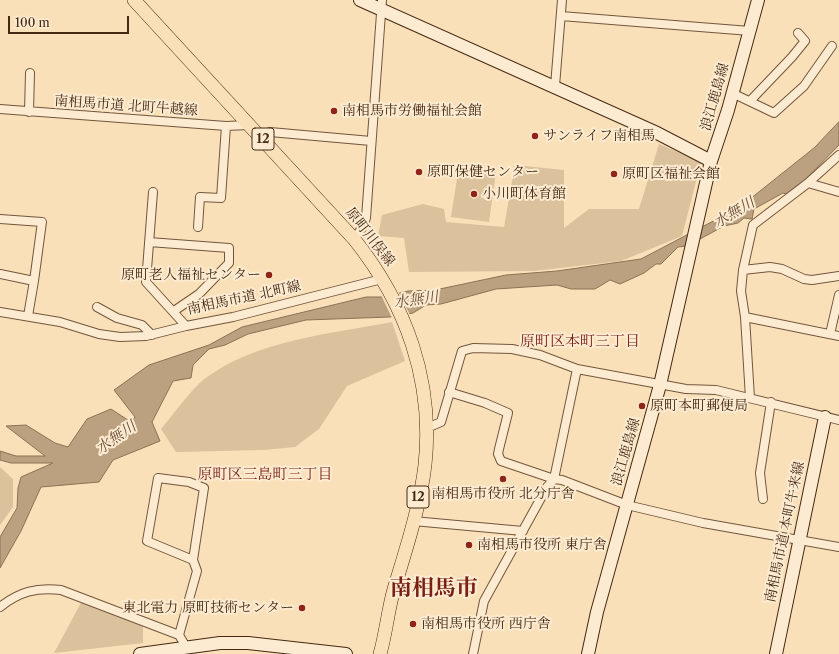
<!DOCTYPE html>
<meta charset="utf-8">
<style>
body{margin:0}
#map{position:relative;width:839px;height:654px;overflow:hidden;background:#fae0b8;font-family:"Libre Caslon Text",serif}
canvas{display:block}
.scale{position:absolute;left:8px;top:16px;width:121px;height:18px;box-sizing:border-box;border:2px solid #452812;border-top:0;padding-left:5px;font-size:12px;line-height:14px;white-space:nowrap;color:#452812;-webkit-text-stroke:3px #fcebd1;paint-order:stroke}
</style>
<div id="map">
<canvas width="839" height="654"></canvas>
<div class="scale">100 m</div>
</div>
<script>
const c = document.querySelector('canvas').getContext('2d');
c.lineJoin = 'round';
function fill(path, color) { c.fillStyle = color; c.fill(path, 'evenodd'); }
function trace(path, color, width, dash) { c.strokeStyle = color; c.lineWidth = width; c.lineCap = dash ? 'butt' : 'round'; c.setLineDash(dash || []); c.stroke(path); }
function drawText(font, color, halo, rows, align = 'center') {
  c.font = font + ' "Libre Caslon Text","Noto Serif JP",serif'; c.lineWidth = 4; c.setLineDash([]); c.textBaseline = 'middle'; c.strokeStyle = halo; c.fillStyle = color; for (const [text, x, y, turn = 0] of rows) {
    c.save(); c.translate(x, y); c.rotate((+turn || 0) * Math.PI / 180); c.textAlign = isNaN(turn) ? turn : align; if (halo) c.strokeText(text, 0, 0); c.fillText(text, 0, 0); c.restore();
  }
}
const green = new Path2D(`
 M659,144l42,18 -19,74 -61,25 -87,10 -125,1 -5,-34 -26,-2 4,-21 41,-11 21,5 2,13 58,5 11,-62 49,5v58l25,-19h50z
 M459,166l37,6 -7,50 -38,-5z
 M392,322l13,39 -58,25 -28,43 -24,18 -31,3 -88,2 -15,-23c12,-14 29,-38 42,-49 52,-40 127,-46 189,-58z
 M0,467l13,12v28l-13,18z
 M82,601l61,25v17l-89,10z`);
const water = new Path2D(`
 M839,122v23l-34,35 -19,14 -3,-1 -29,16 -2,10 -8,-1 -6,5 -14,3 -37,20 -9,1 -17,17h-5l-12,9 -24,11 -10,-4 -15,9h-24l-14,-4 -61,4 -55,15 -15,1 -13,8 -23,4 -84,3 -58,14 -23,11 -16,4 -16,16 -2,13 -18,3 -21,41 8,19 -47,19 -14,22 -58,5 -20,44 -21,37v-31l17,-29 1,-20 3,-11 32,-14h-42l-11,-3v-9l16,5h29l-39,-30 20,-1 29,18 13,4 19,-28 24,-10 20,13 4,-5 -21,-27 35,-25 60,-20 33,-18 124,-30h17l25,-6 27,-1 71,-15 51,-4 84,-12 99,-52 74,-59z`);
const pier = new Path2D(`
 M398,291l12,24 -18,3 -11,-23z`);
const street = new Path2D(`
 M561,16l189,15
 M555,86l7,-86
 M732,93l42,20 30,-27 28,-40
 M750,101l42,-44 13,-16 -7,-8
 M0,109l226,17 23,-1
 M29,112l1,-39
 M261,138l9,-6 101,9
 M808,183l31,9
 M153,192l-7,90 40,44 47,-9 149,-38
 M0,219l42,3 -8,59
 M198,227l2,-30 21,1 5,-72
 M354,239l8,-11 4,-10 16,-218
 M149,242l80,6v15l-30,31 -25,17
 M743,270l27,-3 12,2 22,10 8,1 27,-4
 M0,274l34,7 -6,35
 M97,307l20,11 25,7 10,10
 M0,312l60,10 39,12 21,3 26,-1 40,-10
 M745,317l94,19
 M830,334l9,-39
 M449,392l36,11 23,10 -9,36 -1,5 3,7 53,18 8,1 65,25 76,18 136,24
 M750,398l-5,-81 -4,-26 2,-21 10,-45 55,-42 31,-28
 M427,428l14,-6 21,-71 11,-3 39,1 28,6 37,14 109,20 30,1 123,30
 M763,499l-3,-26 11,-71
 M413,521l110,10
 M0,607c19,-15 36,-20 61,-17l118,45 7,12
 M179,635l18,-64 -4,-11 -46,-19 11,-63 31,4 15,6 -11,72
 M473,654l11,-53 63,-114 7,-8 23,-110`);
const secondary = new Path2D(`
 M360,0l297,133 54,28
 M140,654l80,-11h28l98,11
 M588,654l9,-42 63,-227 51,-224 17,-51 30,-110
 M776,654l49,-237`);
const primary = new Path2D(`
 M134,0l220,239c52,65 80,142 71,226 -5,42 -19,84 -31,124 -6,21 -8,44 -14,65`);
const markers = [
 [334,111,4,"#8f2418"],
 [535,136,4,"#8f2418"],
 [419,172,4,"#8f2418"],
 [614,174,4,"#8f2418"],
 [474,194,4,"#8f2418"],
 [269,275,4,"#8f2418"],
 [642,406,4,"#8f2418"],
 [503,479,4,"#8f2418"],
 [469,545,4,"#8f2418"],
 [302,608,4,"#8f2418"],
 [413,624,4,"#8f2418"]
];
const shields = [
 [263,139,22],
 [418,497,22]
];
const shieldNames = [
 ["12",263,139],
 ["12",418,497]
];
const streetNames = [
 ["浪江鹿島線",715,97,-74],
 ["南相馬市道 北町牛越線",126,106,4],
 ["原町川俣線",370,237,52],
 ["南相馬市道 北町線",244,298,-12],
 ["浪江鹿島線",626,452,-74],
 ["南相馬市道 本町牛来線",785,532,-78]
];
const poiNames = [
 ["南相馬市労働福祉会館",342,111],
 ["サンライフ南相馬",543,136],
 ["原町保健センター",427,172],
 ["原町区福祉会館",622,174],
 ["小川町体育館",482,194],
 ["原町老人福祉センター",261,275,"right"],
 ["原町本町郵便局",650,406],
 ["南相馬市役所 北分庁舎",503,494,"center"],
 ["南相馬市役所 東庁舎",477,545],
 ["東北電力 原町技術センター",294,608,"right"],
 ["南相馬市役所 西庁舎",421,624]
];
const waterNames = [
 ["水無川",734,213,-31],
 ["水無川",416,300,-8],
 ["水無川",116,438,-35]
];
const neighbourhoodNames = [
 ["原町区本町三丁目",580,342],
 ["原町区三島町三丁目",265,475]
];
const townNames = [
 ["南相馬市",434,589]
];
fill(green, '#dbc19c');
fill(water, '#bca180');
trace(water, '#8c7154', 1);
fill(pier, '#fae0b8');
trace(street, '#72563c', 10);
trace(secondary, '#452812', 14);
trace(primary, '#452812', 14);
trace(street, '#fcebd1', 8);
trace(secondary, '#fcebd1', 12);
trace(primary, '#fae0b8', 13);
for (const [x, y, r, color] of markers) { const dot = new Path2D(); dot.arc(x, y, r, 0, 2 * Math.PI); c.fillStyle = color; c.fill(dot); trace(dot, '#fcebd1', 1.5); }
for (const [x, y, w] of shields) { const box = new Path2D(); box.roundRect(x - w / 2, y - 11, w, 22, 3); c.fillStyle = '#fcebd1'; c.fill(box); trace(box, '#452812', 1); }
drawText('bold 13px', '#452812', null, shieldNames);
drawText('14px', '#452812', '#fcebd1', streetNames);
drawText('14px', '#452812', '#fcebd1', poiNames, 'left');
drawText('italic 15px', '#694c33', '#fcebd1', waterNames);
drawText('15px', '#7a1f14', '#fcebd1', neighbourhoodNames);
drawText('bold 22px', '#7a1f14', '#fcebd1', townNames);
</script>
